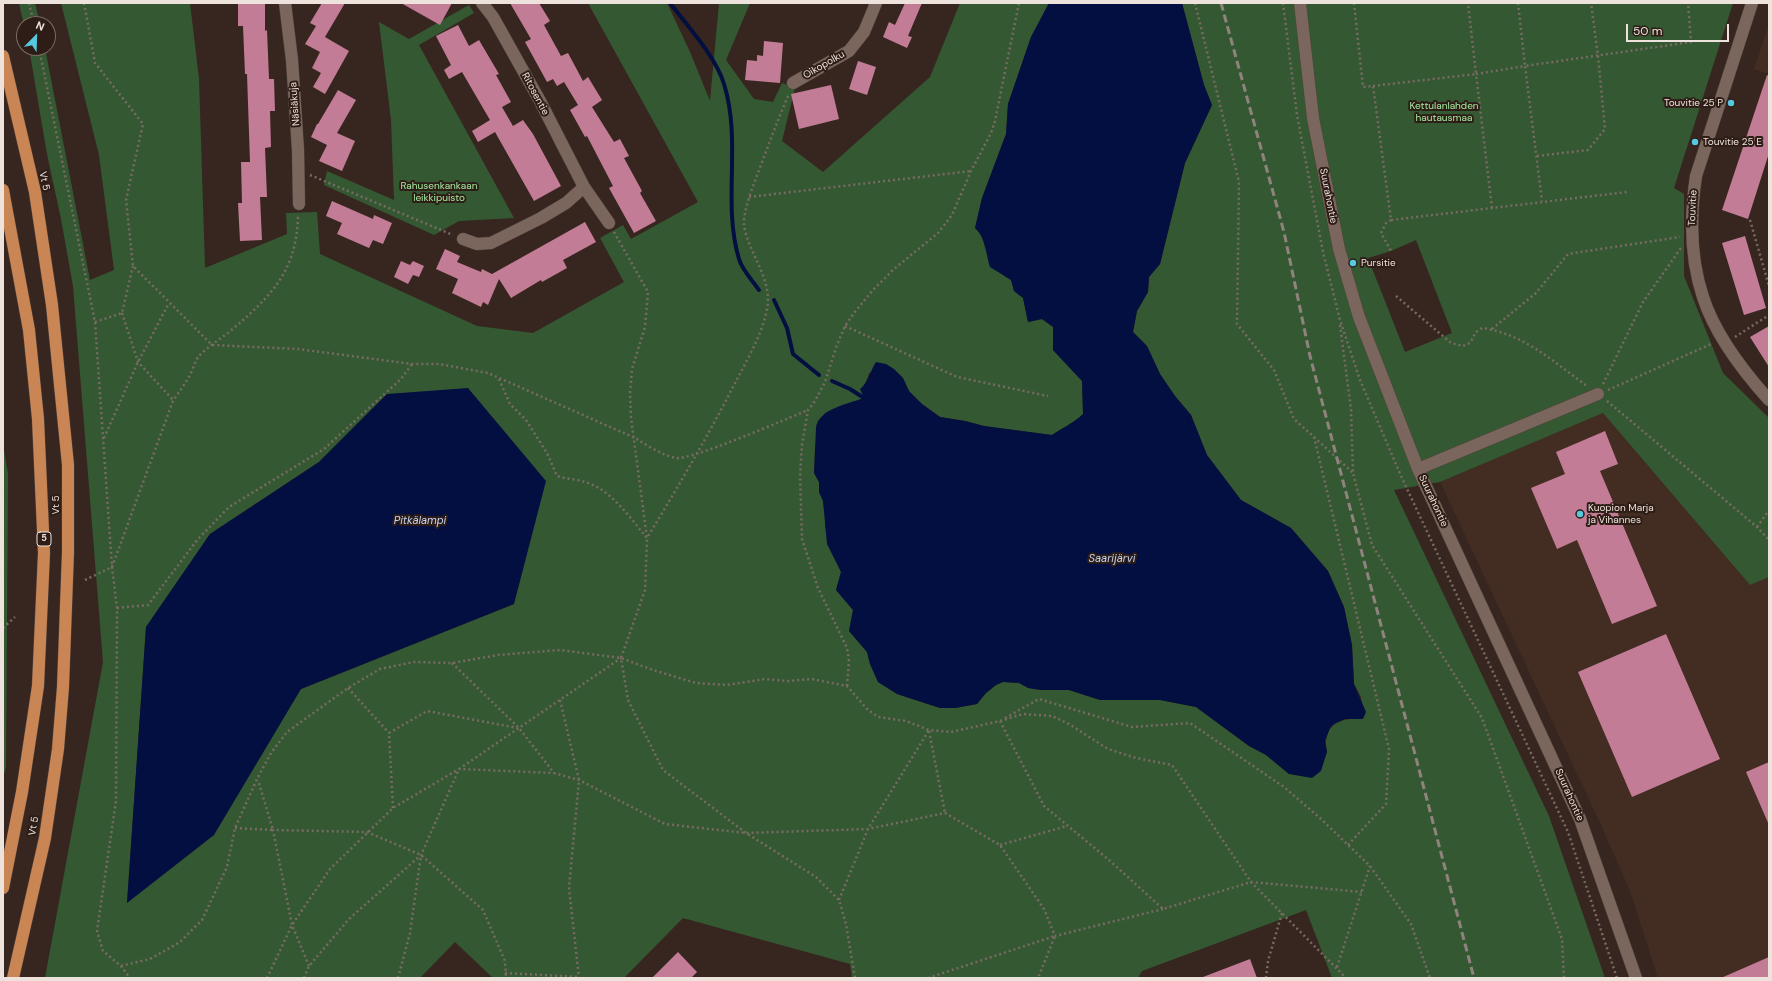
<!DOCTYPE html>
<meta charset="utf-8">
<style>
body{margin:0}
#map{position:relative;width:1772px;height:981px;overflow:hidden;background:#37261f;font-family:"DM Sans",sans-serif}
canvas{display:block}
.frame{position:absolute;inset:0;border:4px solid #eee2dd;pointer-events:none}
.north{position:absolute;left:16px;top:16px;width:40px;height:40px;box-sizing:border-box;background:#2d1d16;border:1px solid #7a6c66;border-radius:50%;rotate:23deg;font-size:11px;font-weight:700;line-height:16px;text-align:center;color:#eee2dd}
.north::after{content:'';display:block;margin:auto;width:14px;height:18px;background:#56c9e1;clip-path:polygon(50% 0,100% 100%,50% 72%,0 100%)}
.scale{position:absolute;left:1626px;top:24px;width:103px;height:18px;box-sizing:border-box;border:2px solid #eee2dd;border-top:0;padding-left:5px;font-size:12px;line-height:14px;white-space:nowrap;color:#eee2dd;-webkit-text-stroke:3px #2d1d16;paint-order:stroke}
</style>
<div id="map">
<canvas width="1772" height="981"></canvas>
<div class="frame"></div>
<div class="north">N</div>
<div class="scale">50 m</div>
</div>
<script>
const c = document.querySelector('canvas').getContext('2d');
c.lineJoin = 'round';
function fill(path, color) { c.fillStyle = color; c.fill(path, 'evenodd'); }
function trace(path, color, width, dash) { c.strokeStyle = color; c.lineWidth = width; c.lineCap = dash ? 'butt' : 'round'; c.setLineDash(dash || []); c.stroke(path); }
function drawText(font, color, halo, rows, align = 'center') {
  c.font = font + ' "DM Sans",sans-serif'; c.lineWidth = 4; c.setLineDash([]); c.textBaseline = 'middle'; c.strokeStyle = halo; c.fillStyle = color; for (const [text, x, y, turn = 0] of rows) {
    c.save(); c.translate(x, y); c.rotate((+turn || 0) * Math.PI / 180); c.textAlign = isNaN(turn) ? turn : align; if (halo) c.strokeText(text, 0, 0); c.fillText(text, 0, 0); c.restore();
  }
}
const built = new Path2D(`
 M1769,24v50l-15,-5z
 M1603,413l147,172 19,-8v401h-111l-28,-87 -29,-66 -161,-343z`);
const green = new Path2D(`
 M19,3h16l5,21h-16v2z
 M61,3h129l9,76 6,189 82,-34 -1,-21 31,-1 3,42 157,72 56,7 91,-51 -24,-44 23,-13 8,14 67,-37 -110,-199h79l23,49 20,49 9,-98h31l-24,57 28,39 19,3 9,-19 13,5 -13,53 41,31 107,-95 30,-74h89l-18,34 -23,67 -2,30 -24,64 -7,30c8,7 8,13 11,23 3,11 15,24 25,29l3,11 9,7 5,24 14,-3 11,8v23l29,31 1,33c-9,9 -21,14 -31,21l-68,-9 -19,-5 -25,-4 -18,-13 -13,-13 -6,-13 -17,-14 -17,9 -4,12 -1,13 -39,15 -10,36 -1,24 5,9v10l4,9 2,12v14l16,45 -5,18 17,20 -4,21 18,21 3,12 8,18 19,12 43,14h15l22,-4 9,-11 10,-8 7,-3 16,1 10,5 12,2h28l31,10h60l36,7 53,39 17,9 23,19 38,-22c-5,-26 11,-35 36,-33l-2,-22 -7,-13 -2,-39 -8,-38 -16,-36 -37,-43 -50,-28 -34,-45 -16,-40 -16,-19 -15,-22 -13,-28 -14,-14 4,-21 11,-19 1,-15 11,-13 25,-101 27,-58 -8,-20 -22,-82h551l-59,185 10,6v82l39,97 46,45v159l-19,8 -147,-172 -163,69 -46,8 155,326 56,162h-273l-26,-68 -164,61 -4,7h-286l-2,-14 -167,-46 -59,60h-131l-38,-36 -35,36h-375l58,-316 -30,-376 -12,-67 -14,-65 -18,-106h16l45,232 24,-10 -15,-115zM1416,240l36,93 -47,19 -37,-94 23,-7zM387,394l127,210 -213,85 -174,214 19,-276 64,-93 109,-72z
 M469,5l5,8 -55,32 95,173 -55,3 -25,14 -110,-50 3,-14 67,29 -3,-80 -12,-98 30,17z
 M3,444l5,30 -2,293 -3,11z`);
const water = new Path2D(`
 M1049,3h133l22,82 8,20 -27,58 -25,101 -11,13 -1,15 -11,19 -4,21 14,14 13,28 15,22 16,19 16,40 34,45 50,28 37,43 16,36 8,38 2,39 12,28 -3,7h-18l-11,5 -4,4 -5,13 2,11 -6,19 -9,7 -23,-4 -23,-19 -17,-9 -53,-39 -36,-7h-60l-31,-10h-28l-13,-2 -9,-5 -16,-1 -7,3 -10,8 -9,11 -22,4h-15l-43,-14 -19,-12 -8,-18 -3,-12 -18,-21 4,-21 -17,-20 5,-18 -14,-28 -4,-43 -4,-9v-10l-5,-9 2,-45c2,-19 32,-24 48,-30l-4,-9c8,-6 10,-18 16,-27l10,2 8,5 9,9 6,13 13,13 18,13 25,4 19,5 68,9c10,-7 22,-12 31,-21l-1,-33 -29,-31v-23l-11,-8 -14,3 -5,-24 -9,-7 -3,-11 -21,-13c-4,-13 -4,-29 -15,-39l7,-30 24,-64 2,-30 23,-67z
 M468,388l78,93 -32,123 -213,85 -87,146 -87,68 19,-276 64,-93 109,-72 68,-68z`);
const stream = new Path2D(`
 M670,3c17,22 46,54 54,81 18,57 -2,119 15,175 3,11 14,22 20,31
 M774,300l13,28 6,26 26,21
 M832,381l18,8 14,9`);
const building = new Path2D(`
 M238,3h27v28l2,-1 2,49h5l1,32h-5l1,36 -6,1 2,49h-7l2,43 -22,1 -2,-38h4l-1,-41h9l-3,-88h-2l-2,-48h-5z
 M322,3h23l-20,34 24,14 -24,43 -12,-7 8,-14 -9,-5 8,-16 -15,-8 11,-18 -6,-3z
 M401,3h51l-12,22z
 M510,3h29l11,18 -6,4 17,31 7,-3 15,28 5,-4 14,23 -10,7 22,35 6,-3 9,17 -5,2 18,33 -2,2 16,28 -22,12 -25,-45 4,-2 -26,-50 -2,1 -15,-27 8,-5 -14,-23 -7,4 -4,-7 -6,3 -22,-40 6,-3z
 M905,3h17l-14,33 4,1 -5,11 -24,-11 6,-15 6,3z
 M458,25l11,21 10,-6 20,34 -3,1 15,27 -9,5 11,19 10,-6 10,14 28,52 -27,15 -39,-69 -17,10 -6,-11 18,-11 -28,-48 -13,7 -5,-9 7,-5 -15,-29z
 M764,41l19,2 -3,40 -35,-3 2,-20 10,1v-6l6,1z
 M858,61l18,6 -9,28 -18,-6z
 M1767,75l2,1v77l-21,66 -26,-9z
 M831,85l8,34 -40,10 -8,-35z
 M338,90l18,10 -19,33 18,8 -13,30 -23,-10 8,-16 -16,-8 6,-13h1z
 M332,201l41,18 1,-4 18,8 -9,21 -10,-4 -4,8 -32,-14 5,-11 -16,-7z
 M585,222l11,20 -33,18 4,8 -25,14 -1,-2 -30,18 -12,-19 -11,26 -5,-3 -2,5 -29,-14 6,-14 -22,-10 9,-20 15,7 -3,6 24,10 1,-3 10,5z
 M1745,236l21,72 -22,7 -22,-72z
 M401,261l9,4 3,-4 11,5 -5,11 -6,-2 -5,9 -14,-7z
 M1769,326v41l-19,-30z
 M1605,431l13,33 -18,7 57,135 -45,18 -35,-84 -20,9 -26,-61 34,-14 -9,-22z
 M1666,634l54,125 -88,38 -54,-125z
 M1769,762v63l-23,-53z
 M678,952l19,20 -6,6h-39z
 M1769,957v21h-48z
 M1250,959l7,19h-53l-1,-1z`);
const path = new Path2D(`
 M29,3l5,21
 M84,3l11,60 48,61 -17,76 7,66 79,79 86,4 114,15h27l49,9 147,65c12,7 26,17 41,20 13,3 113,-40 132,-48
 M1195,3l44,179 -2,142 37,46 20,49 20,18 75,312 -3,55 -38,41
 M1283,3l14,112 26,137 17,68 20,60 41,96 167,356 49,146
 M1354,3l9,84 10,-1 18,134 236,-28
 M1518,3l7,63 166,-24 -3,-39
 M39,48l56,274 17,245 5,41 -1,193 -19,130 6,20 18,15 9,12
 M1373,86l103,-12 -8,-71
 M1537,156l51,-6 17,-21 -7,-73 -7,-53
 M310,175l143,60
 M749,197l222,-26
 M1492,208l-16,-134 49,-8 17,135
 M1391,220l-5,3 -5,10 10,18
 M1750,220l19,66
 M614,232l34,60 -3,35 -13,42 -2,24 1,25 16,120 -2,52 -24,68 7,42 35,70 83,63 70,44 23,23 7,24 9,54
 M1396,296l55,47 12,3 7,-3 6,-11 6,-4c42,6 72,34 105,58
 M122,313l16,49 35,38
 M95,322l27,-9 11,-47
 M1340,325l11,84 2,64 19,72 110,173 80,221 2,39
 M845,326l112,51 91,19
 M1492,329l44,-36 32,-39 112,-17
 M1735,337l34,-22
 M499,379l11,25 16,16 21,33 10,23c9,3 19,3 28,6 27,8 44,35 62,56 31,-51 61,-102 88,-155 12,-23 27,-48 32,-74 6,-30 -19,-56 -23,-84 -1,-15 10,-41 15,-55 10,-26 19,-51 30,-76
 M1603,384l40,-82 38,-54
 M1608,390l103,-46
 M1607,401l150,126 12,13
 M1314,437l39,36
 M104,438l34,-76 31,-59
 M1757,527l12,-17
 M85,580l27,-13 61,-166c6,-9 12,-17 17,-26 3,-6 5,-14 9,-19 5,-6 22,-18 29,-23 41,-35 69,-60 70,-118
 M117,608l31,-3 50,-66 31,-32 95,-58 77,-70 11,-15
 M3,628l12,-11
 M452,663l67,65 35,45 25,7 86,44 81,9 122,-4 77,-16 55,32 44,64 11,27 108,-27
 M847,686l2,-25 -2,-13 -29,-60 -16,-49 -2,-63 2,-31 6,-35 7,-9 10,-19 12,-37 8,-19 9,-13 19,-23 21,-21 44,-36 14,-18 19,-44 20,-38 4,-12 24,-118
 M348,688l41,45
 M560,700l19,80 -10,108 10,90
 M1005,718l34,-19 93,28 58,-4 94,64 37,32 49,47 41,58 19,54
 M1000,721l44,85 65,54 54,49 88,-27 111,10
 M929,731l16,82
 M393,808l-4,-75 38,-22 91,17
 M235,828l38,2 -15,-50
 M1000,845l67,-19
 M839,900l29,-71 61,-99
 M121,966l29,-7 30,-17 22,-22 25,-53 8,-39 22,-49 14,-26 16,-21 61,-44 32,-19 34,-7 38,1 46,-8 62,-5 61,8 32,12 43,13 31,2 38,-6 23,2 24,-2 35,7 20,23 11,8 28,4 23,9 22,2 49,-11 23,-7 29,2 17,8 39,25 28,9 36,7 79,117 95,96
 M309,966l-17,-41 -19,-95 94,2 54,23 62,55 22,51 1,17
 M1337,967l33,-101
 M505,973l74,4
 M267,978l25,-53 38,-56 63,-61 66,-39 95,4
 M304,978l5,-12 40,-47 72,-64 38,-86 162,-111
 M398,978l12,-45 11,-78
 M928,978l127,-42 -17,42
 M1266,978l2,-17 14,-48`);
const minor = new Path2D(`
 M285,3l7,57 6,90 1,54
 M482,3l11,14 47,84 44,86 25,36
 M1300,3l13,115 26,131 20,68 59,152 162,350 56,159
 M1752,3l-56,173c-6,40 -6,82 7,121 12,38 40,74 66,103
 M793,83l56,-32 15,-19 12,-29
 M463,239l14,5 14,-1 50,-25 25,-15 18,-16
 M1418,469l180,-75`);
const highway = new Path2D(`
 M3,56l32,136 17,113 16,160v87l-5,135 -5,62 -13,89 -32,140
 M3,190l26,140 9,89 6,134 -6,133 -16,106 -19,96`);
const rail = new Path2D(`
 M1221,3l63,229 26,124 164,622`);
const markers = [
 [1731,103,4,"#56c9e1"],
 [1695,142,4,"#56c9e1"],
 [1353,263,4,"#56c9e1"],
 [1580,514,4,"#56c9e1"]
];
const shields = [
 [44,539,14]
];
const shieldNames = [
 ["5",44,539]
];
const streetNames = [
 ["Oikopolku",824,65,-30],
 ["Ritosentie",535,94,62],
 ["Näsiäkuja",295,104,-94],
 ["Vt 5",44,181,78],
 ["Suurahontie",1328,196,79],
 ["Touvitie",1693,208,-87],
 ["Suurahontie",1433,501,65],
 ["Vt 5",56,505,-90],
 ["Suurahontie",1569,795,66],
 ["Vt 5",34,826,-81]
];
const poiNames = [
 ["Touvitie 25 P",1723,103,"right"],
 ["Touvitie 25 E",1703,142],
 ["Pursitie",1361,263],
 ["Kuopion Marja",1588,508],
 ["ja Vihannes",1588,520]
];
const parkNames = [
 ["Kettulanlahden",1444,106],
 ["hautausmaa",1444,118],
 ["Rahusenkankaan",439,186],
 ["leikkipuisto",439,198]
];
const waterNames = [
 ["Pitkälampi",420,521],
 ["Saarijärvi",1112,559]
];
fill(built, '#432c22');
fill(green, '#345932');
fill(water, '#030f40');
trace(stream, '#030f40', 4);
fill(building, '#c37c96');
trace(minor, '#50423b', 13);
trace(highway, '#50423b', 13);
trace(path, '#796a64', 2.5, [2, 3]);
trace(minor, '#7a665d', 12);
trace(highway, '#ca8555', 12);
trace(rail, '#90827c', 3, [8, 4]);
for (const [x, y, r, color] of markers) { const dot = new Path2D(); dot.arc(x, y, r, 0, 2 * Math.PI); c.fillStyle = color; c.fill(dot); trace(dot, '#2d1d16', 1.5); }
for (const [x, y, w] of shields) { const box = new Path2D(); box.roundRect(x - w / 2, y - 7, w, 14, 3); c.fillStyle = '#2d1d16'; c.fill(box); trace(box, '#eee2dd', 1); }
drawText('bold 9px', '#eee2dd', null, shieldNames);
drawText('10px', '#eee2dd', '#2d1d16', streetNames);
drawText('10px', '#eee2dd', '#2d1d16', poiNames, 'left');
drawText('10px', '#a4eb9f', '#2d1d16', parkNames);
drawText('italic 11px', '#c4d4f6', '#2d1d16', waterNames);
</script>
